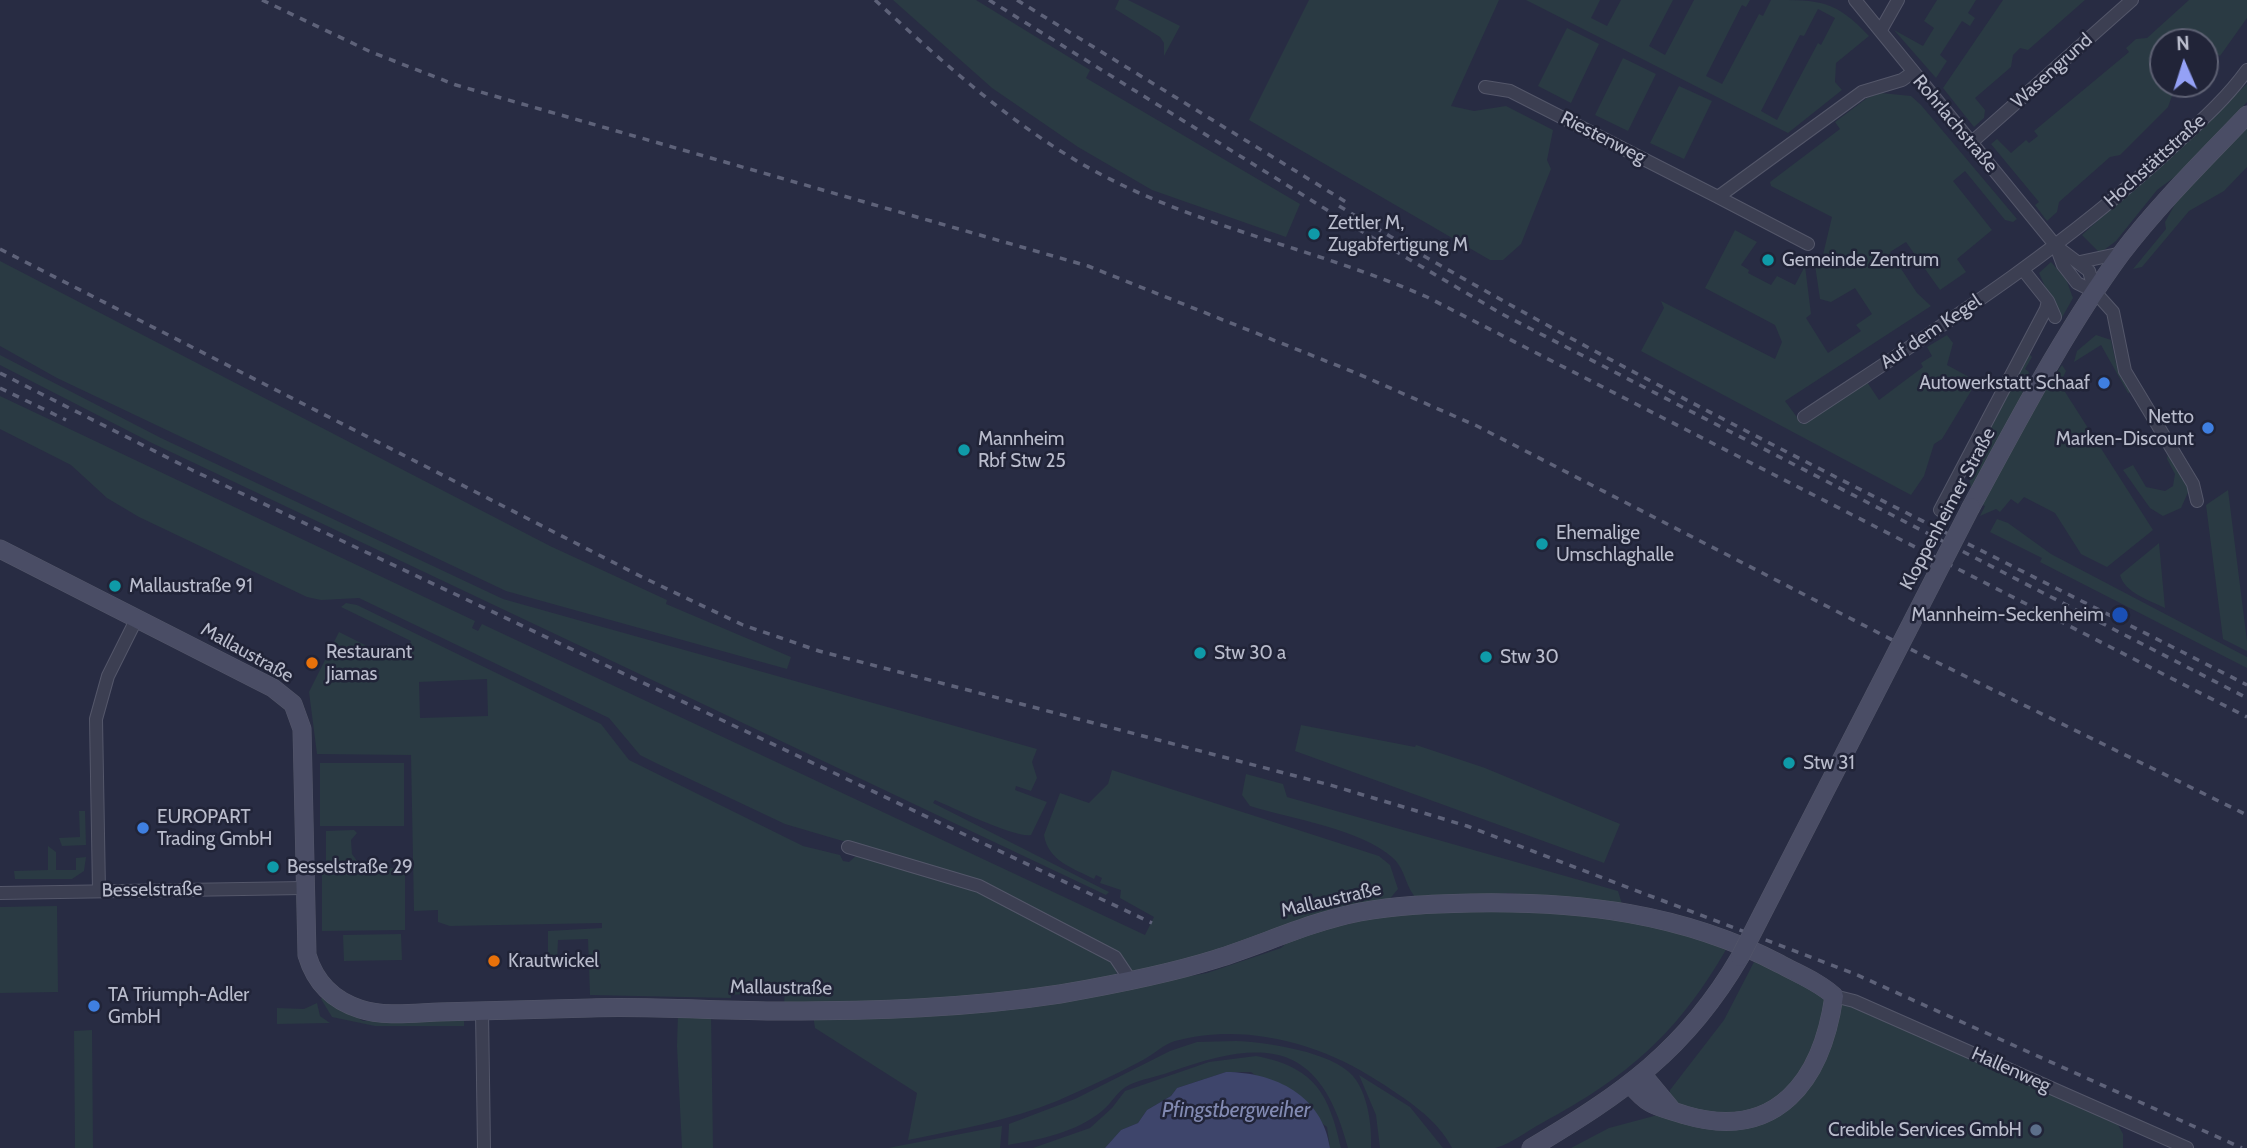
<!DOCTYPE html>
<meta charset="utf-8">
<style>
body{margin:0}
#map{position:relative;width:2247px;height:1148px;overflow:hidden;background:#282c43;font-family:Cabin,sans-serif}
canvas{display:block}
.north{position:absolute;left:2149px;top:28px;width:70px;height:70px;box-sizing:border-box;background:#212438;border:2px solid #5e6173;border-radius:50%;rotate:357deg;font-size:19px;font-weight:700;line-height:28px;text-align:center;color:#b9bccc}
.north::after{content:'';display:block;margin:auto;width:24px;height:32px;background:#94a1f6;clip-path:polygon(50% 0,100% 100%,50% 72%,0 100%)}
</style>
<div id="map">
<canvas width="2247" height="1148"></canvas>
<div class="north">N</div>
</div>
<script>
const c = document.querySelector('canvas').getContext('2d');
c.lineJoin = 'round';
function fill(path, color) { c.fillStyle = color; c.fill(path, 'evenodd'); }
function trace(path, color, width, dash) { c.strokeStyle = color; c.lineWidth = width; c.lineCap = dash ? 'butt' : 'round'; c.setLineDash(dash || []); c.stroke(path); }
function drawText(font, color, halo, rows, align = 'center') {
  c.font = font + ' Cabin,sans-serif'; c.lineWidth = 5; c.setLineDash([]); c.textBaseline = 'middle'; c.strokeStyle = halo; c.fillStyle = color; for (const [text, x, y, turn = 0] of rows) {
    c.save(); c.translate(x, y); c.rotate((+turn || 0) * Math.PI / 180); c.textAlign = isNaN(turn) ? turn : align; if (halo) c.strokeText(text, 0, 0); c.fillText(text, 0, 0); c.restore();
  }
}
const green = new Path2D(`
 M893,0h83l114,70 -4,8 214,126 -14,33 -134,-47 -74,-43 -86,-59z
 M1119,0h9l52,26 -16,30v-13l-4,-6 -45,-28z
 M1309,0h190l-48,106 23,5 32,-5 47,24 -6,30 4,9 -30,75 -18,16h-13l-241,-140z
 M1526,0h74l-9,18 16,8 14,-26h52l-24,46 16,9 29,-55h56l-4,7 -4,-2 -36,71 16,8 37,-70 4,2 8,-16c50,0 64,0 98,36l-33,27 -1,19 7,8 -54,43zM1818,9l17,9 -14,27 -3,-2 -41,77 -16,-9 39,-76 4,1z
 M1937,0h39l-8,13 7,5 -5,8 -8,-5 -22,34 7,6 -11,17 -42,-48 29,16 11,-18 -10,-7z
 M2003,0h82l-57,50 -8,-2 -7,7 -2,12 -36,31 10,12 -1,8 -10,9 -31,-39z
 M2189,0h58v18l-27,38 -3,-2 -12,12v-24h-42v42h31l-22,12 -4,11 -48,48 -10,2 -51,45 -2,10 -10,9 -12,-16 4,-3 -48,-58 6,-5 14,14 15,-13 3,3 9,-7 -4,-5 95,-79 -3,-4 10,-9 11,-1z
 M1567,28l32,16 -28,59 -33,-17z
 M1623,58l33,16 -28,57 -33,-16z
 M2247,84v18l-63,68 -27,20 -41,51 -16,12 -18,-18z
 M1679,86l33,15 -28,58 -34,-16z
 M1881,93l30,3 10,9 96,114 -4,3 -8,-2 -40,-49 -12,10 39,49 -35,29 9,13 -26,18 -34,-48 -16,10 27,41 14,13 -146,95 17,23 65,-42 12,18 44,-33 -2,-4 11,-7 -5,-9 20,-12 6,8 -6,22 22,12 2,14 -29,48 -8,5 -10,32 -13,19 -270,-144 23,-43 -3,-7 114,58 7,-17 -7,-17 -70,-37 30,-58 22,12 -16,23 8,5 -1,3 23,12 6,-9 18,9 10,-19 6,48 -5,4 22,35 33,-22 -5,-6 16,-11 -17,-26 -24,14 -11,-3 -5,-34 6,-2 11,-46 -61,-31 -1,-4 70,-53 -5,-7 32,-24z
 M2247,122v45l-23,24 -35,20 -47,56 -9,2 33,-40 -1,-7 14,-25z
 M0,261l550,285 117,54 -1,4 125,53 -4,12 -281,-78 -449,-213 -57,-32z
 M2051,262l15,17 7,19 -13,23 -21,-48z
 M2096,335l15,5 5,23 17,29 -5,1 -27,-48 -27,17 3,-11z
 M2029,354l3,3 -7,12 4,3 -9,29 -49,87 -2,-12 7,-3 6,-11 -2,-13z
 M0,355l161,83 342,161 534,150 -5,13 5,16 -6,13 -15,-5 -1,4 32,12 -16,33c-17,3 -77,-27 -96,-35l-2,3 176,89 -3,3 -954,-452 -152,-78z
 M2062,365l4,6 -6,13 93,146 -46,37 -26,-13 -26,-41 -31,-16 -6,7 -7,-5 -11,13 -4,-3 -16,7 5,-10 -4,-2 62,-112z
 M0,396l475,225 -3,7 6,3 4,-7 663,311 9,-18 -34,-19 1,-8 -21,-7 2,-5 -6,-3 -2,4c-21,-11 -46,-18 -50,-44l16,-42 29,10 19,-19 4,-14 267,86 11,9 8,24 -10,12 -225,66 -32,5 -159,-93 -187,-55 -127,-60 -18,-9 -31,-37 -250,-120 -38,2 -14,-3 -168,-80 -32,-19 -36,-33 -71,-36z
 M2168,453l22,35 -9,20 -18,8 -13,-8 -27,-38 10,-5 13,22 19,4 8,-5 2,-12 -8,-15z
 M2228,490l19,151v10l-24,-12 -17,-134z
 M1997,519l11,4 43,31 196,103v11l-207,-106 2,-4 -52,-26z
 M2159,543l6,65c-16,-8 -40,-15 -45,-33z
 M346,603l11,2 244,119 28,36 174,86 37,9 3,6 6,1 8,-7 120,34 135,72 5,11 -2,5 -134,23 -197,4 1,-13 -54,4v3l-141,-3 -2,-56 -30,1 -1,21h-7l-2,5v-35l54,-3v-5l-152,3 -12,-4v-12l-24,1 -3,-156 -94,-1 -8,-62 30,-60 44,22 5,-9 18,8 5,-12 -70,-34zM487,679l1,37 -68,2 -1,-36z
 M1301,725l114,22 1,-2 69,23 135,56 -16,39 -309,-112z
 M320,763h84v63h-84z
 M1246,774l37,10 4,13 331,94 4,13 -114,-11 -91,6c-12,-12 -11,-29 -24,-41 -32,-29 -101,-39 -143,-52l-8,-11z
 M79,811h6l1,34 -24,1 -3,-8 21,-1z
 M354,830l3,3 -6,7 1,14 5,7 -5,4 -23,1 -3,-5v-30z
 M48,846l8,6v18h20v-12l10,-1 -2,14 -12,8h-57l-1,-8 34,-1z
 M322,868h83v62l-83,1z
 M57,906l1,86 -58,1v-86z
 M1506,907l126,13 95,28c-49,85 -98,128 -185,175 -14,7 -32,22 -47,25 -13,0 -30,0 -43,0 -14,-29 -49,-51 -74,-67 -57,-38 -135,-59 -203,-40 -11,3 -21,13 -32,19 -28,15 -57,28 -86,41 -47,19 -99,29 -149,39l9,-47 -102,-65 -2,-13 310,-27 84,-15 74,-25 12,-11 103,-24z
 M401,934l1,26 -58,1 -1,-26z
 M1755,960l20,5 343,160 5,9v14h-552l38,-20 60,-16 1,-22 54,-70z
 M323,996l40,25h101v5h-89l-43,-9 -11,-18z
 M317,1003l3,13 10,7 -53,1v-16l27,1z
 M711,1012l2,136h-31l-5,-102 1,-33z
 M92,1030l1,118h-18l-1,-117z
 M1236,1041c30,1 97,11 117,35 15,18 19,49 18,72h-23c-28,-108 -83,-110 -178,-76 -13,5 -29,7 -41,13 -12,6 -17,18 -27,26 -27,22 -61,28 -94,34l1,-21 66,-25 95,-48 27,-9z
 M1256,1056c58,11 73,37 85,92h-11l-3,-21 -76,-55h-25l-49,16 -6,8 -24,14 -9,13 -17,7 -16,18h-72l57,-20 22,-20 13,-17 84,-29z
 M1359,1075l51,32 33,41h-63l-4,-33z
 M1002,1126l-2,22h-112z`);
const water = new Path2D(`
 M1226,1072c49,0 97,24 104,76h-225l16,-18 17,-7 9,-13 24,-14 6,-8z`);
const street = new Path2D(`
 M1855,0l201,246 7,19 14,18 18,9 18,20 12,59 68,113 4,17
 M1881,30l17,-30
 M1485,87l25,4 208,106 144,-105 40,-12 10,-7
 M1972,142l160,-142
 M1718,197l90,47
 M2056,246l33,25 6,21
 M2080,262l42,-9
 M2048,301l7,16
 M1804,417c125,-83 251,-162 361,-263 29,-27 59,-52 82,-84
 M1940,510l106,-201 2,-8 -24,-30
 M848,847l131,39 136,71 16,24
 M99,891l-3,-172 12,-43 29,-58
 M0,893l303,-5
 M1834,996l20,5 333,147
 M482,1011l2,137`);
const secondary = new Path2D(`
 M1971,507c47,-86 92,-174 150,-253 38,-50 83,-94 126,-139
 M0,549l273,139 20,16 9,25 5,226c8,27 25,45 53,54 24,8 54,4 79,3 51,-1 101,-3 152,-4 64,-2 127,3 191,3 93,0 186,-3 278,-17 52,-9 105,-19 156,-35 48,-15 93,-37 144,-47 37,-7 73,-8 111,-9 108,-2 212,10 309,61 18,10 39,18 54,32 -12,84 -57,146 -149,119 -27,-9 -35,-7 -54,-30
 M1643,1075l30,36
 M1531,1148c91,-54 155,-98 209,-191`);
const rail = new Path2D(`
 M262,0l109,52 85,33 632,181 268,107 121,53 427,220 343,169
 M875,0c75,69 154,141 247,185 98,47 205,68 305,112l820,420
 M989,0l367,228 146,86 745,384
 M1017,0l334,205
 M1339,206c293,176 604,323 908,479
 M0,249l642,328 101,48 76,26 511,134 137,41 388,148 387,174
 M0,373l192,97 960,453
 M0,388l66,32`);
const secondaryBridge = new Path2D(`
 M1740,957l231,-450`);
const markers = [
 [1314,234,7,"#0f9aa8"],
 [1768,260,7,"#0f9aa8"],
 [2104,383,7,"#3f7fe0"],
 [2208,428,7,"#3f7fe0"],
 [964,450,7,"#0f9aa8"],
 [1542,544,7,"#0f9aa8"],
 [115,586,7,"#0f9aa8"],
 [2120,615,9,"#1a4fb4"],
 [1200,653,7,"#0f9aa8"],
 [1486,657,7,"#0f9aa8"],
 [312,663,7,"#e8710a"],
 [1789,763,7,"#0f9aa8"],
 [143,828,7,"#3f7fe0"],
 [273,867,7,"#0f9aa8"],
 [494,961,7,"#e8710a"],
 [94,1006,7,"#3f7fe0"],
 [2036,1130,7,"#5c6f8a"]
];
const streetNames = [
 ["Wasengrund",2052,71,-42],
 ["Rohrlachstraße",1955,124,50],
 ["Riestenweg",1603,138,27],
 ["Hochstättstraße",2155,161,-42],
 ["Auf dem Kegel",1931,332,-34],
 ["Kloppenheimer Straße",1948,509,-62],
 ["Mallaustraße",247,653,29],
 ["Besselstraße",152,890,-1],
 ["Mallaustraße",1331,900,-13],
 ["Mallaustraße",781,988,1],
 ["Hallenweg",2011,1070,24]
];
const poiNames = [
 ["Zettler M,",1328,223],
 ["Zugabfertigung M",1328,245],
 ["Gemeinde Zentrum",1782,260],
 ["Autowerkstatt Schaaf",2090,383,"right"],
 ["Netto",2194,417,"right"],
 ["Marken-Discount",2194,439,"right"],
 ["Mannheim",978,439],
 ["Rbf Stw 25",978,461],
 ["Ehemalige",1556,533],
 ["Umschlaghalle",1556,555],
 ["Mallaustraße 91",129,586],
 ["Mannheim-Seckenheim",2104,615,"right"],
 ["Restaurant",326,652],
 ["Jiamas",326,674],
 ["Stw 30 a",1214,653],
 ["Stw 30",1500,657],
 ["Stw 31",1803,763],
 ["EUROPART",157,817],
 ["Trading GmbH",157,839],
 ["Besselstraße 29",287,867],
 ["Krautwickel",508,961],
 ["TA Triumph-Adler",108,995],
 ["GmbH",108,1017],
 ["Credible Services GmbH",2022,1130,"right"]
];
const waterNames = [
 ["Pfingstbergweiher",1236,1111]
];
fill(green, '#2a3a43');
fill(water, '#3e456b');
trace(street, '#54576a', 14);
trace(secondary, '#54576a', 19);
trace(street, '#3c3f52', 12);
trace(secondary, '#4a4d65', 18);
trace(rail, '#5e6279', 3.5, [7, 7]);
trace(secondaryBridge, '#54576a', 19, []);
trace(secondaryBridge, '#4a4d65', 18);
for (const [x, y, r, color] of markers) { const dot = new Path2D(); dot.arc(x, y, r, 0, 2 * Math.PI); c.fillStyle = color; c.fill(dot); trace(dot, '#212438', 2.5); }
drawText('19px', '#b9bccc', '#212438', streetNames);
drawText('19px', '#b9bccc', '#212438', poiNames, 'left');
drawText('italic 21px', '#828ab2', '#212438', waterNames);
</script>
